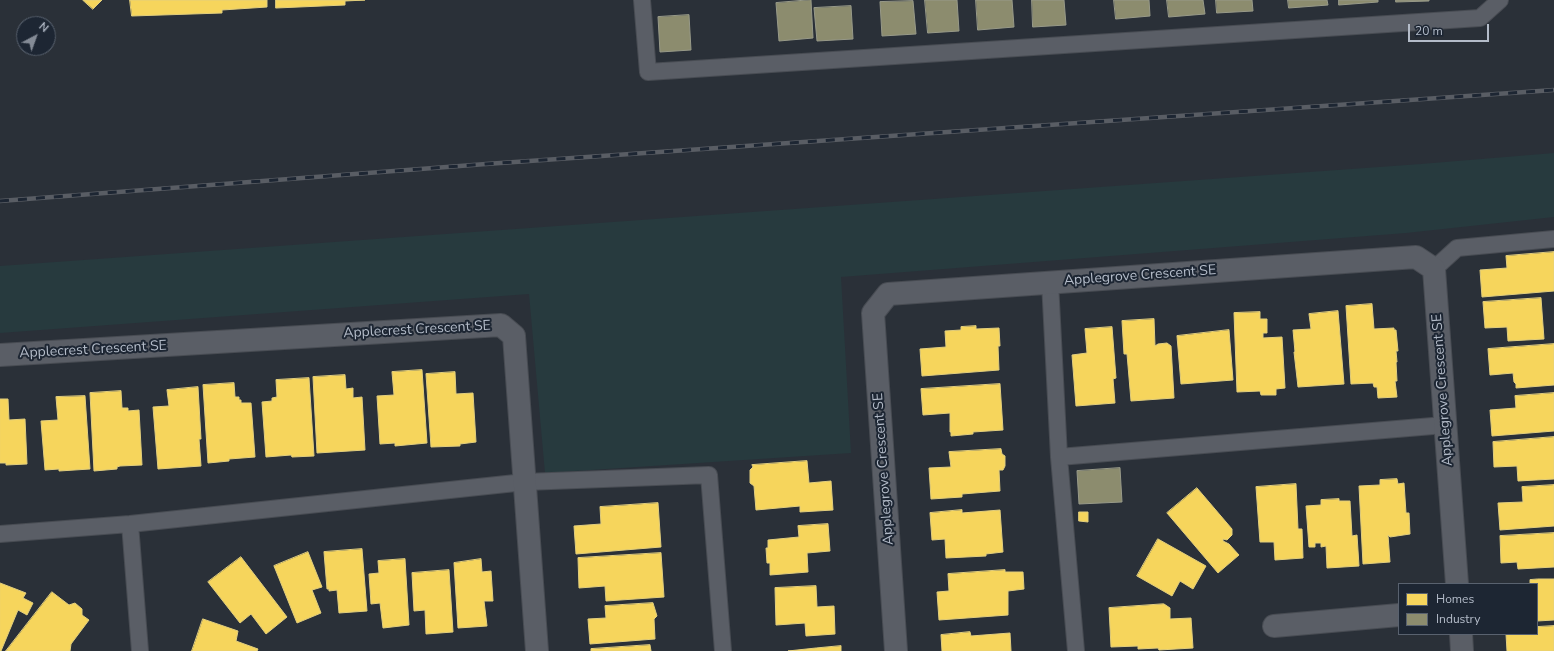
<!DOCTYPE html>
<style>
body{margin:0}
#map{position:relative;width:1554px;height:651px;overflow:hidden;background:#2a3038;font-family:"Nunito Sans",sans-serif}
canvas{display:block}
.legend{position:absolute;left:1398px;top:583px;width:140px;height:52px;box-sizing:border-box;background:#1d2633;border:1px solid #59626f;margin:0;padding:5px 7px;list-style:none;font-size:12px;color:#b4bcc9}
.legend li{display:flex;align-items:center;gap:8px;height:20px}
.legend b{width:20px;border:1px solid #59626f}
.north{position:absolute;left:16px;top:16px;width:40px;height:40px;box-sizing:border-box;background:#1d2633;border:1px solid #59626f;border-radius:50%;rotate:41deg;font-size:11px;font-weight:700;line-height:16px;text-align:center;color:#b4bcc9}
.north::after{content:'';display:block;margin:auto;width:14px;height:18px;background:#848b96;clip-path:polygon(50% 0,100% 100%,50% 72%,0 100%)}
.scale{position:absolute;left:1408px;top:24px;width:81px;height:18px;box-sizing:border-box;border:2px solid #b4bcc9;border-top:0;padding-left:5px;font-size:12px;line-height:14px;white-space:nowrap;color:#b4bcc9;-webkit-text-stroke:3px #1d2633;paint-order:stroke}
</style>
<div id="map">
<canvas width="1554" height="651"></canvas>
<ul class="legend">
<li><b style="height:11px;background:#f6d55c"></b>Homes</li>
<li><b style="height:11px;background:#8c8c6e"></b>Industry</li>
</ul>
<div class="north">N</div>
<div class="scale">20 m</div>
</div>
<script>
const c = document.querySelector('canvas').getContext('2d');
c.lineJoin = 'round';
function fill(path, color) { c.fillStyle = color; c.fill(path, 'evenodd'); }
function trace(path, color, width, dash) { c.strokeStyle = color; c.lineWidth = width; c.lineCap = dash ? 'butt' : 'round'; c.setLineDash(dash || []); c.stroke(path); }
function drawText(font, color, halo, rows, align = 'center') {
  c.font = font + ' "Nunito Sans",sans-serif'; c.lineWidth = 4; c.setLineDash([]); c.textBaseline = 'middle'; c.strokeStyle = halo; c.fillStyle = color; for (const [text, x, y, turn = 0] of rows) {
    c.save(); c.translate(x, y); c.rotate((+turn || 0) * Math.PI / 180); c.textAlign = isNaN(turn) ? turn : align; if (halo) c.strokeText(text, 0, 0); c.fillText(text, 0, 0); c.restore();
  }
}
const green = new Path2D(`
 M1554,153v64l-148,16 -565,44 10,176 -306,20 -16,-179 -529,39v-67l1421,-102z`);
const homes = new Path2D(`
 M83,0h19l-9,9z
 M130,0h137v7l-45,3v3l-90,3z
 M276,0h89l-20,1v4l-69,3z
 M1554,252v39l-72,6 -2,-27 27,-2 -1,-12z
 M1541,298l3,41 -36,2 -1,-14 -22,1 -2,-26z
 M1372,304l2,25 20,-1v2h2l2,21h-2l1,11h-1l1,19h-2l2,16 -19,1 -1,-11h-3l-1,-4 -22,1 -5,-78z
 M1338,311l6,73 -46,3 -4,-35h1l-2,-22 18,-1 -2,-15z
 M1260,312v7h7v14h-4v5l19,-1 3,51 -9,1v6h-15l-1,-4 -23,1 -3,-79z
 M1154,319l1,27 3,-2 9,-1 4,3 3,52 -43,3 -4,-47h-3l-2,-33z
 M976,326v3l23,-1 1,18h-2l1,24 -77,6 -2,-27 26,-2 -1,-16 16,-1v-3z
 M1112,327l4,51 -3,1 2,24 -39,3 -4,-51 15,-2 -2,-24z
 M1229,330l4,50 -52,4 -4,-48z
 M1554,344v41l-38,3v-4l-2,-2 -1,-9 -23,2 -2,-26z
 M422,370l5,73 -32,3v-3l-15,1 -3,-48 17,-1 -2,-23z
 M455,372l1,22 17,-1 3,49 -16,2v2l-29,1 -5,-73z
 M345,375l1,14 7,-1v10l9,-1 3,53 -48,3 -4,-76z
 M309,378l5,78 -22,1 -1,-2 -25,2 -4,-55 10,-1v-3l5,-1 -1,-17z
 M234,383l1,14h4v3h2v3h10l4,54 -26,2v2l-21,2 -5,-78z
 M1000,384l3,46 -30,2v2l-22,2v-4h-1v-19l-27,2 -2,-26z
 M198,387l3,52h-2l2,27 -43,3 -5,-62 16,-1 -2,-16z
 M121,391l1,17h6v3l11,-1 3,55 -22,1 -3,1v2l-23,2 -4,-78z
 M1554,393v38l-62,5 -2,-26 26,-2 -1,-12z
 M85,396l5,73 -31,2v-2l-14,1 -4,-49 17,-1 -2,-23z
 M0,399h8l1,21 16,-1 2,45 -21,1v-2h-6z
 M1554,437v42l-36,2 -1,-15 -23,1 -1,-25z
 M1001,449l1,5 3,2v10l-2,4h-4l1,21 -38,3v3l-31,2 -2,-31 22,-1 -2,-15z
 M807,461l2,22 22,-2 2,29 -33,2v-6l-44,4 -2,-24 -4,-3v-13l3,-3 -1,-2z
 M1397,479l1,5 6,-1 2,30h3l1,21 -20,3 -2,-2 2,27 -27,2 -4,-78 21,-1v-5z
 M1296,484l2,45h4l1,29 -28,2 -1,-18h-14l-4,-55z
 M1554,485v41l-54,4 -2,-27 25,-1 -1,-15z
 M1197,488l35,41v6l-5,5 -4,-1v2l6,3 10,11 -21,18 -51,-60z
 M1339,499v2h11l2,35 5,-1 2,31 -32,2 -1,-22 -5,1v-4h-6v4h-6l-3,-41 15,-1v-5z
 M658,503l3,44 -85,7 -2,-28 27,-2 -1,-17z
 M962,510v3l38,-3 3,42 -17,2v2l-40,2 -1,-19 -13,1 -2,-27z
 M1079,512h9v10l-9,-1z
 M828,524l2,27 -23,2 1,19 -38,3v-12h-3l-1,-15h2v-8l31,-3 -1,-11z
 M1554,533v34l-36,2 -1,-7 -16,1 -1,-27z
 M1158,539l48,27 -13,23 -13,-8 -8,15 -35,-20z
 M362,549l5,62 -28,2 -2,-23 -8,1v-2h-2l-3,-37z
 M308,552l14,35 -10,3 9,23 -24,10 -23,-57z
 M661,553l3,44 -58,4 -1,-15 -26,2 -1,-30z
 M241,557l46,60 -21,17 -15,-20 -11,9 -32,-41z
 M405,559l4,66 -26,3 -3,-25 -9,1 -2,-30 10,-1 -1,-12z
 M481,559l1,13 9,-1 2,30h-9l3,25 -29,2 -4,-65z
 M449,570l4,62 -27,2 -1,-24 -11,1 -2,-38z
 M1005,570v2h18l1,17 -16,2v24l-69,5 -2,-28 12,-1 -1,-17z
 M1538,579h16v41l-17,1v-37h-7v-4z
 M0,583l26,10 -3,5 10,5 -6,12 -9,-5 -17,41h-1z
 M816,586l1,21 17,-1 1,28 -29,2 -1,-13 -29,2 -1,-37z
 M52,592l17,13 6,-2 7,6v6l7,5 -18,24 -1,7h-64z
 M653,603l4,13 -3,3 1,20 -65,5 -2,-25 18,-1 -1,-12z
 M1164,604l6,4v11l21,-1 2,30 -34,2 -1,-2 -20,1v-3l-27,1 -2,-39z
 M203,619l35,12 -2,10 22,8 -1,2h-65z
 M1554,626v25h-47l-1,-17h31v-7z
 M970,632l1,4 39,-3 1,18h-69l-1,-16z
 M650,645l1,6h-60v-2z
 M841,646v5h-53l28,-3z`);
const industry = new Path2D(`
 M811,0l2,38 -34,3 -3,-38z
 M925,0h32l2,31 -31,2z
 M976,0h36l2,27 -36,3z
 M1032,0h32l2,25 -33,2z
 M1114,0h35l1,16 -34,3z
 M1167,0h36l2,14 -36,3z
 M1216,0h36l1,11 -36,2z
 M1288,0h39l1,5 -39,3z
 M1339,0h39v2l-39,3z
 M1396,0h33v1l-33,1z
 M913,1l3,33 -34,2 -2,-34z
 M851,6l2,33 -36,2 -3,-33z
 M689,15l2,35 -31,2 -2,-35z
 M1120,468l2,34 -43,2 -2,-33z`);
const lane = new Path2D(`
 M642,0l6,72 832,-54 20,-18
 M1434,269l23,-21 97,-9
 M1050,282l9,175 17,194
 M1059,457l386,-32
 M130,524l10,127
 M0,534l130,-10 395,-42 184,-7 14,176`);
const street = new Path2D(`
 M0,355l501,-30 13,11 23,315
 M1274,626l125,-11
 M1461,634l1,17
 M896,651l-23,-338 15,-19 528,-37 18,12 23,315`);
const rail = new Path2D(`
 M0,201l486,-37 1068,-74`);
const streetNames = [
 ["Applegrove Crescent SE",1140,276,-4],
 ["Applecrest Crescent SE",417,330,-3],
 ["Applecrest Crescent SE",93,350,-3],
 ["Applegrove Crescent SE",1443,390,-94],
 ["Applegrove Crescent SE",884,469,-94]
];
fill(green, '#273a3e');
fill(homes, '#f6d55c');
trace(homes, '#e2ce7d', 1);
fill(industry, '#8c8c6e');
trace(industry, '#989a89', 1);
trace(lane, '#484c53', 18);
trace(street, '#484c53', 24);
trace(lane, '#5a5e66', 16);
trace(street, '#5a5e66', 22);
trace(rail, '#595d64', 4.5);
trace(rail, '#1d2633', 3, [9]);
drawText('14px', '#b4bcc9', '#1d2633', streetNames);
</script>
